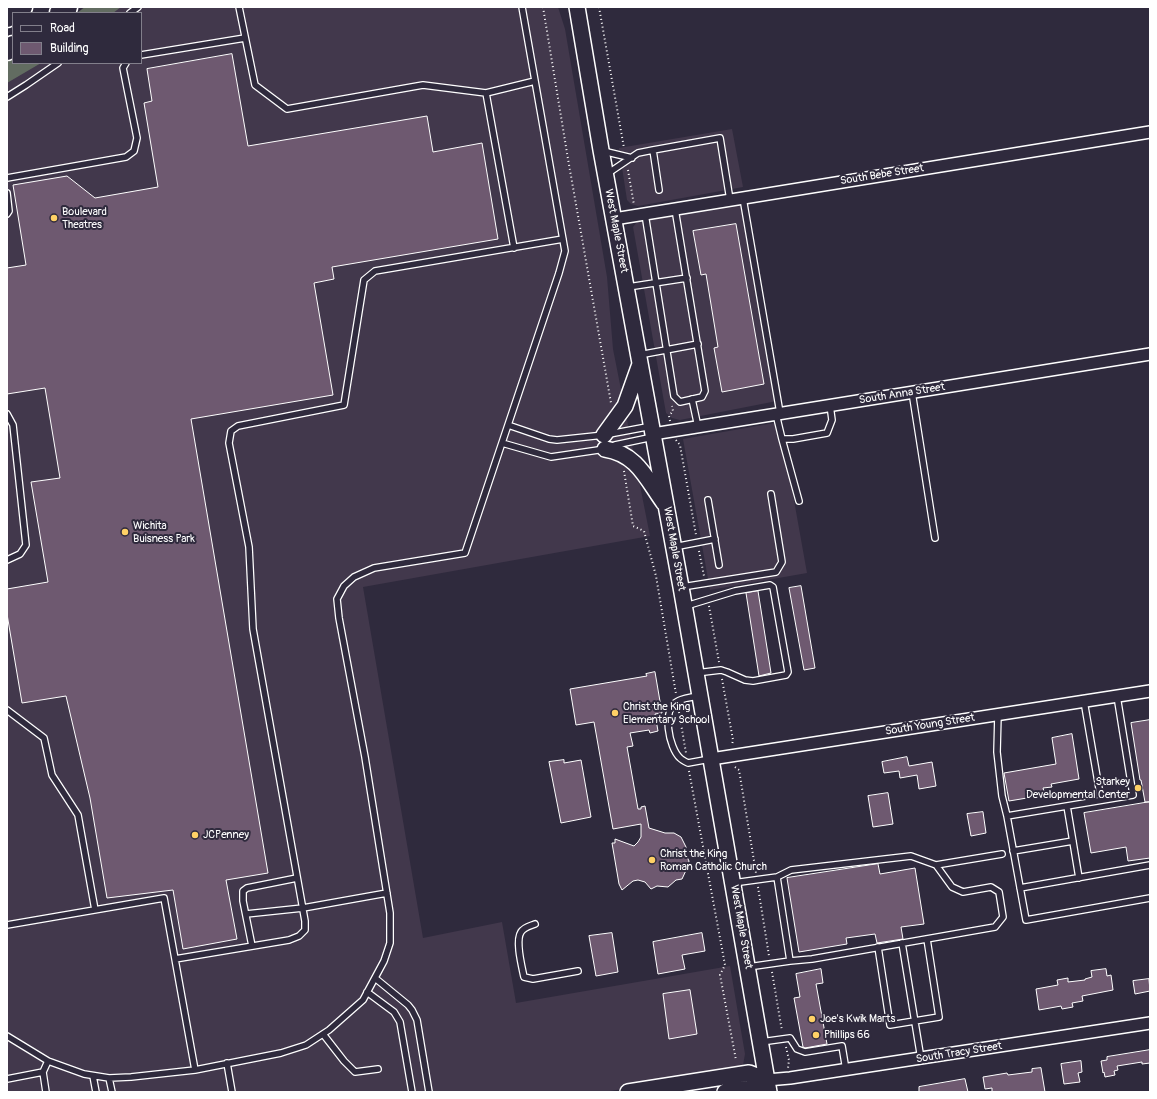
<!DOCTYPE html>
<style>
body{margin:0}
#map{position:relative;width:1157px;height:1099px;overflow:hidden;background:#2f2a3d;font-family:Pangolin,sans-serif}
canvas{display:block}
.frame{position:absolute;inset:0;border:8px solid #fff;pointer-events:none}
.legend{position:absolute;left:12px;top:12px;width:130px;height:52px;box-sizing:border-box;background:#2f2a3d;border:1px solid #827f8b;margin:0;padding:5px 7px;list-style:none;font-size:12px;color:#fff}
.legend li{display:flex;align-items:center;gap:8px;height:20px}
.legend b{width:20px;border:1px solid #827f8b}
</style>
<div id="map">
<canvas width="1157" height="1099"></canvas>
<div class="frame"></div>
<ul class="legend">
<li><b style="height:5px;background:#2f2a3d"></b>Road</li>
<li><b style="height:11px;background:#6e5970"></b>Building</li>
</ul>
</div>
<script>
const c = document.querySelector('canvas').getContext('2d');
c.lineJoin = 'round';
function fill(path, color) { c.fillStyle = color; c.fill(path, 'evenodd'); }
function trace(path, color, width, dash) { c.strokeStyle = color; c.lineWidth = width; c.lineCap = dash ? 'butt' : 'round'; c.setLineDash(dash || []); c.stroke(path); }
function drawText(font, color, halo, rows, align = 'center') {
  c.font = font + ' Pangolin,sans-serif'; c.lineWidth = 4; c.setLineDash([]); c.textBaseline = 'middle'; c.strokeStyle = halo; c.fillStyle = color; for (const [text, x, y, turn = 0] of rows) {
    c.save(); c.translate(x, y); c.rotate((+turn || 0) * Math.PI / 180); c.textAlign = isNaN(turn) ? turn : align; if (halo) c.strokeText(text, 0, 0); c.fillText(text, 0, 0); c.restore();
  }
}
const built = new Path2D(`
 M84,7h474l7,22 42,248 6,72 37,187 -287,51 60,351 79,-16 14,81 214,-37 15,88 -2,11 -7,7 -133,20h-596v-1026l6,-3h128v-50h-64z
 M732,129l11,58 -105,19 -7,-2 -4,-4 -8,-52z
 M746,205l36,195 -102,20 -8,-2 -6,-5 -33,-186 4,-5z
 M780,422l27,151 -97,17 -27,-151z`);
const green = new Path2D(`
 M85,7h36l-8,6h-36z
 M13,59v4h28l-34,20v-21z`);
const building = new Path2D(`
 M232,54l16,92 179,-30 6,36 49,-9 16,96 -166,28 2,12 -20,4 19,112 -142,24 77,454 -42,7 11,59 -54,10 -10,-59 -66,8 -17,-100 -24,-102 -44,7 -15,-89v-25l41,-7 -17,-100 29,-4 -15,-90 -38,6v-126l19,-3 -13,-80 54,-9 28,22 63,-11 -14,-84 8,-2 -5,-32z
 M736,224l28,160 -42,8 -8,-44 4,-1 -12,-73 -5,1 -8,-44z
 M801,586l14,82 -11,2 -15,-82z
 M758,591l13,82 -12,3 -13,-83z
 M655,672l7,41 -7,1 3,17 -8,2 -1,-3 -19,3 3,13 -6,1 11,62h3v-2l4,-1 4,22 16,5h9l7,4 5,10v8l3,6 -1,5 -6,13 -6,1 -8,7 -11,-1 -6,3 -6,-7 -7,-2 -5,1 -11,9 -3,-6 -7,-41h3v-4l19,7 4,-4 3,-5v-13l-28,5 -19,-107 -18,3 -6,-36 77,-13 -1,-2z
 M1150,720v82h-5l-4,-22h-1l-9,-57z
 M1072,734l7,45 -28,5 1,3 -9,1 2,7 -36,6 -5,-28 52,-9 -4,-26z
 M907,757l2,9 23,-4 4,24 -17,3 -2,-14 -17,3 -1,-7 -15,2 -2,-11z
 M564,760v3l17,-3 10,57 -30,6 -12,-61z
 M888,793l5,31 -20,3 -5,-31z
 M1150,802v56l-22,3 -2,-14 -35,6 -7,-40z
 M983,812l3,21 -15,3 -4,-22z
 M878,864l2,10 35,-6 9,56 -23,3 2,12 -26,4 -2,-9 -29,4 1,6 -48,8 -12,-74z
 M612,933l6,39 -22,4 -7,-40z
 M702,933l3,18 -23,4 3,14 -27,5 -5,-32z
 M821,969l2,14 -7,1 11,60 -22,4 -2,-1 -9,-49 6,-1 -4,-23z
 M1106,969l1,7 4,-1 2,15 -31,6 1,5 -11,2 1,4 -11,2 -1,-3 -22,4 -3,-21 22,-4 -1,-5 11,-2v4l17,-2v-1l7,-2 -1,-6z
 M1149,979l1,12 -15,3 -2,-13z
 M690,990l7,44 -28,5 -6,-45z
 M1150,1050v13l-8,1v-2l-25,4 1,4 -4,1 1,4 -10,2 -1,-5 -1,1 -2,-12 6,-1v-3z
 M1081,1061l1,11 -4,1 2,9 -16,2 -3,-20z
 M1041,1068l4,24h-53v-4l-7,1 -2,-12 24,-4 1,2 24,-3v-3z
 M965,1079l3,13h-49v-5z`);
const path = new Path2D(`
 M543,7l25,152 43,244
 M599,7l25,141
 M628,170l6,35
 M670,421l-1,-5 4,-5 -1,-5
 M676,440l4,5 16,90
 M624,471l9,55 11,5 12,45 20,118
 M699,551l5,25
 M709,606l10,56
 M722,679l11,61 -1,5
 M679,712l7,41
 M735,767l4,3 17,103
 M689,771l36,194 -5,10 16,85
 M758,887l11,69
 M772,972l10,59
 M786,1047l3,13 -1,8`);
const lane = new Path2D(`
 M239,7l16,78 32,24 136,-24 63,8 49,-12
 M130,13l8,-6
 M141,55l104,-17
 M486,93l28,155
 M7,97l19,-12 32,-22
 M653,150l67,-12 10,62
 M603,151l29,7
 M607,174l31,-21 15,-3 6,40
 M7,178l119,-21 8,-6 3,-13 -14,-70 3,-5
 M7,193l2,18 -2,3
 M743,198l37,215
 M645,214l29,182 6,6 22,-5 3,-6 -30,-182
 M628,287l59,-9
 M639,355l59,-11
 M912,392l23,146
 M692,399l6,28
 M7,414l6,11 13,120 -6,9 -13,6
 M776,414l6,25h11l34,-6 5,-13 -2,-15
 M508,425l41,14 8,1 47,-5 48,-9
 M782,439l17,62
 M502,443l49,14 54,-8 10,-4 38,-8
 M708,500l11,65
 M674,547l41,-8
 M682,587l94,-15 6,-10 -11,-68
 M686,606l49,-15 35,-6 3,2 15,85 -2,3 -33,6 -8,-1 -18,-8 -6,-2 -25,3
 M700,696c-7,1 -16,2 -22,5 -17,8 -9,47 2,57 2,2 6,4 8,5l22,-4
 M1084,701l17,99
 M7,710l37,28 8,37 26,40 17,95
 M998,714l-1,38 5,44 5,20 126,-21 -16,-99
 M1067,806l12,72
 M1007,816l19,104 124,-22
 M1013,851l60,-10
 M936,865l66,-11
 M777,877l14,-7 120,-14 25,9 16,22 11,5 28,-5 8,5 4,25 -8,10 -183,32 -22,2
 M733,883l44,-6 13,84 -42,6
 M1020,888l130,-23
 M246,914l57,-6 84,-15
 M535,924c-5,2 -11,3 -14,8 -6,9 1,35 3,45l9,2 45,-8
 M7,925l157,-27 31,172
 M902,943l19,116
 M252,946l-9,-45v-10l4,-3 50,-10
 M878,947l12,78 49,-8 -12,-78
 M175,959l114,-19 10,-4 6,-6v-9l-52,-292 -4,-82 -20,-104 2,-12 7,-5 106,-21 20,-125 11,-9 188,-32
 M375,978l33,27 4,5 5,10 12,72
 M367,992l27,20 6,10 12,70
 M323,1034l21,27 11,11 23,-3
 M7,1036l41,25 36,13 25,4 22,-1 64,-7 86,-17 25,-8 23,-15 34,-30 21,-39 6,-18v-30l-25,-156 -26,-139 -2,-19 7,-13 10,-9 20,-9 91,-15 94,-280 6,-22 -43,-244
 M761,1042l29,-4 7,11 8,3 37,-6 4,24
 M227,1063l5,29
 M43,1072l3,20
 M93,1076l3,16
 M109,1078l3,14
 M7,1079l36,-7 5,-11`);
const street = new Path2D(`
 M614,219l536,-87
 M653,434l497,-80
 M711,759l439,-68
 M767,1080l23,-2 360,-55`);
const secondary = new Path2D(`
 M577,7l24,143 80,437 88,505
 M604,435l21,-29 15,-42
 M605,449c32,5 41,29 59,54
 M628,1092l121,-19 18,7
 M725,1092l27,-4 15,-8`);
const highway = new Path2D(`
 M60,13l7,-6
 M7,17l15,-10
 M7,50l6,-4`);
const markers = [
 [54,218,4,"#ffd166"],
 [125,532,4,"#ffd166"],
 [615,713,4,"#ffd166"],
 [1138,788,4,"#ffd166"],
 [195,835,4,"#ffd166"],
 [652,860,4,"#ffd166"],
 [812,1019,4,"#ffd166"],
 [816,1035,4,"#ffd166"]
];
const streetNames = [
 ["South Bebe Street",882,175,-9],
 ["West Maple Street",616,231,79],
 ["South Anna Street",902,394,-9],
 ["West Maple Street",674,549,80],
 ["South Young Street",930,725,-9],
 ["West Maple Street",741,927,80],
 ["South Tracy Street",959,1053,-9]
];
const poiNames = [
 ["Boulevard",62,212],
 ["Theatres",62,225],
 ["Wichita",133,526],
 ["Buisness Park",133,539],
 ["Christ the King",623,707],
 ["Elementary School",623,720],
 ["Starkey",1130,782,"right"],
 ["Developmental Center",1130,795,"right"],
 ["JCPenney",203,835],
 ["Christ the King",660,854],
 ["Roman Catholic Church",660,867],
 ["Joe's Kwik Marts",820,1019],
 ["Phillips 66",824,1035]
];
fill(built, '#42384c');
fill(green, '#626c61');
fill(building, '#6e5970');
trace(building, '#fff', 1);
trace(lane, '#fff', 8);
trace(street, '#fff', 14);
trace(secondary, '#fff', 18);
trace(highway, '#fff', 23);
trace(path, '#fff', 2, [1, 3]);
trace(lane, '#2f2a3d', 5.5);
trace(street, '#2f2a3d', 11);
trace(secondary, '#2f2a3d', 15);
trace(highway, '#2f2a3d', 20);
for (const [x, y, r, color] of markers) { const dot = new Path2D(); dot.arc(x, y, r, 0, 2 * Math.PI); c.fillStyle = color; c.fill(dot); trace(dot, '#2f2a3d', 1.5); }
drawText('11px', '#fff', '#2f2a3d', streetNames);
drawText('11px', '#fff', '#2f2a3d', poiNames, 'left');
</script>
